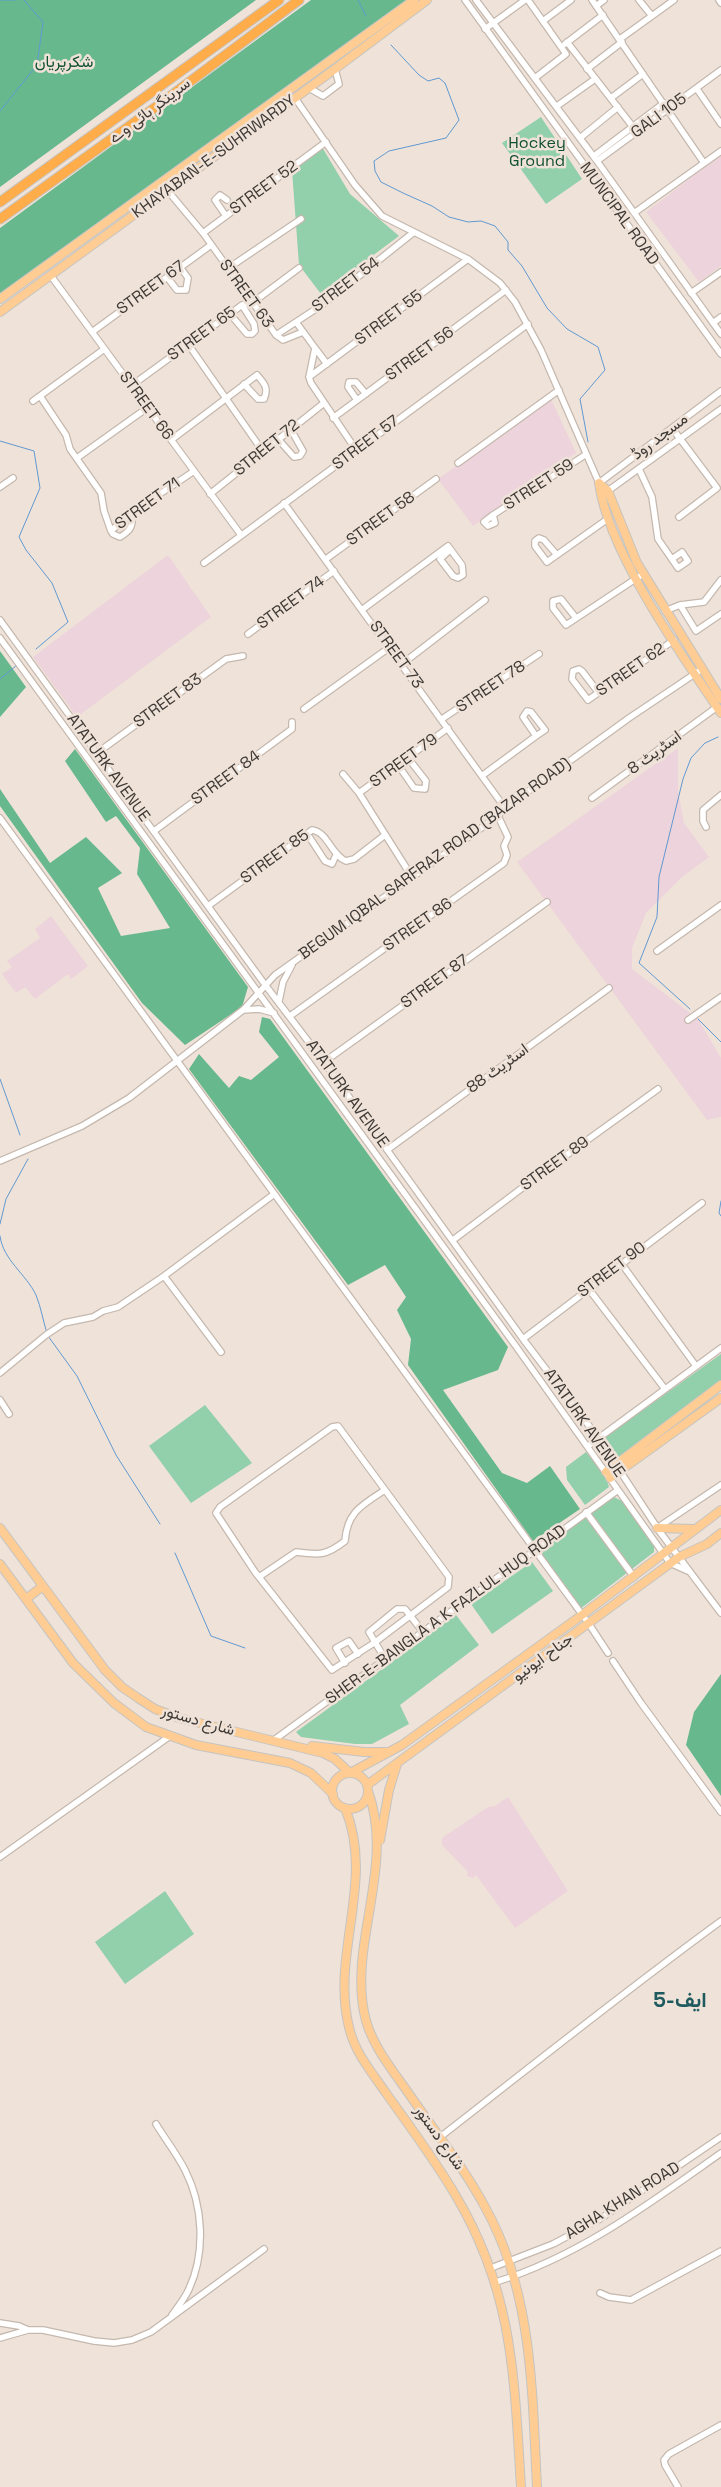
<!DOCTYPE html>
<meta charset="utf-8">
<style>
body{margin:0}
canvas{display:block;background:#efe2d8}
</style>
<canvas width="721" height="2487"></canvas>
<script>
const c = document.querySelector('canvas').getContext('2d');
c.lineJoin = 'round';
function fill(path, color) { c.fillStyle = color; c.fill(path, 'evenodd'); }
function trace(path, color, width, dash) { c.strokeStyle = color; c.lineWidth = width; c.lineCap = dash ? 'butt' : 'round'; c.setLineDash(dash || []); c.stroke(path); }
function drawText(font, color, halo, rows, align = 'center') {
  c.font = font + ' "Space Grotesk",Vazirmatn,sans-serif'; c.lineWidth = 5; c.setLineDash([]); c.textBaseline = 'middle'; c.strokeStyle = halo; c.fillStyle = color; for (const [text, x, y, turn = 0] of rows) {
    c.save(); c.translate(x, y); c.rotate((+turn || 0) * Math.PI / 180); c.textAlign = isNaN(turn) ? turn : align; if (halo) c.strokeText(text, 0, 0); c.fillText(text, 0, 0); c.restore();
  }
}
const education = new Path2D(`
 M721,155v111l-22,16 -53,-70z
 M551,399l25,54 -103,73 -35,-47z
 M168,555l43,62 -134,100 -44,-60z
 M678,748v43l6,32 25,34 -27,20 -36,36 -14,35v21l66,50 23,39v59l-14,3 -190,-258z
 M51,916l37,50 -17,13 -3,-5 -33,25 -10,-12 -9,6 -14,-19 10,-7 -5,-6 33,-23 -5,-9z
 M508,1797l60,94 -53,37 -39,-53 -3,3 -6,-2 1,-4 -26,-27v-7l46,-31 7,-1z`);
const green = new Path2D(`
 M541,117l41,62 -36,25 -44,-61z
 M322,147l28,47 49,42 -78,58 -22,-29 -7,-95z
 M721,1354v33l-100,74 -17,-23z
 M205,1405l47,58 -61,40 -42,-57z
 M586,1452l20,25 3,10 -24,18 -18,-25 -1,-13z
 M614,1497l8,4 32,43v8l-74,57 -40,-56 1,-3z
 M532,1562l21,29 -61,43 -21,-30z
 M456,1615l23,30 -79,60 9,19 -37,20h-17l-54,-7 -5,-5z
 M165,1891l29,43 -69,50 -30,-42z`);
const forest = new Path2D(`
 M0,0h256l-256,187z
 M311,0h97l-408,296v-68z
 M0,651l26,36 -26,30z
 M75,749l173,238 -6,20 -57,38 -43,-42 -142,-197v-17l50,74 36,-26 36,36 -24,15 23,48 49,-8 -33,-54 3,-26 -24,-32 -10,6 -41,-61z
 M262,1017l8,2 238,328 -10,23 -55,20 59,83 25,10 23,-17 30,43 -47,32 -125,-176 3,-26 -14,-29 9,-13 -21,-32 -37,20 -159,-216 10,-15 30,34 10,-12 12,4 28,-23 -20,-25z
 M721,1674v122l-35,-51 8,-33z`);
const stream = new Path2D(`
 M0,0h16
 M358,0l8,16
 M391,45l28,30 9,6 11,-3 6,5 14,37 -13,18 -57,13 -15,10 1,10 6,11 22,11 29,13 17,11 19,5 13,-1 14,5 13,16v8l14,16 25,42 20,21 31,18 7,23 -25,29 8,43
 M0,111l37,-46 6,-43 -19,-22
 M0,441l34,10 6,37 -21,49 7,13 26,33 16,39 -32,27
 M0,679l17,-14
 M690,1009l-51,-46 18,-46 2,-40 24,-98 8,-21 14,-15 13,-6
 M698,1019l23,23
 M0,1079l20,56
 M721,1201l-2,12 2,3
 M0,1224l6,-25 22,-40
 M0,1236c3,24 26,38 36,59 5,12 7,26 11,38
 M48,1336l29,40 39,79 44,69
 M175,1553l36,83 34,12`);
const minor = new Path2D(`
 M465,0l256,354
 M476,0l121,161 124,173
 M528,0l38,54 -31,24
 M592,0l112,163
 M639,0l13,16
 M719,0l2,3
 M596,6l8,-6
 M543,21l28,-21
 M485,29l40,-29
 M620,39l54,-39
 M567,42l66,85
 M565,44l38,-29
 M587,69l35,-27
 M309,88l14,8 16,-12 -4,-15
 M697,89l24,35
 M295,98l60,87 27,31 86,43 32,24 15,19 26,48 58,133 122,-92
 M611,98l32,-24
 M557,106l38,-27
 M580,138l38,-31
 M594,156l70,-53
 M597,161l124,-91
 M168,191l35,42 73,102 7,5 20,-8
 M634,213l87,-62
 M226,216l-11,-16 5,-5 7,5
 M203,233l123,-91
 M227,269l74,-50
 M51,276l190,259
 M167,277l10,13h9l2,-12 -8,-11
 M691,293l30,-21
 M230,314l17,20h5l3,-3 -1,-7 -12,-19
 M296,322l19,26 -6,29 2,6 45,67
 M713,323l8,-6
 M92,332l119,-87
 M276,335l49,-32 89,-71
 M188,344l76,109
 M315,348l12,16
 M309,377l159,-118
 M131,386l111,-81 10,-2 47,-35
 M40,396l26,39 4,14 31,44 3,18 7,20
 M357,400l-9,-13 1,-5h7l10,12
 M33,401l70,-51
 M333,418l173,-128
 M672,428l45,60 -38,29
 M277,438l17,19 6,-1 3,-5 -13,-23
 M171,440l86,-65c7,8 12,13 7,24h-6l-14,-15
 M77,458l70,-50
 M458,463l101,-73
 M639,469l13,28 6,42 20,29 10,-7 -6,-9 -10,7
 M0,487l13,-9
 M605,493l116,-84
 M210,494l114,-91
 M284,503l221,305
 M132,515c1,12 -2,16 -12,22l-7,-3 -2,-3c24,-23 56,-41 83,-60
 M493,515l2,8 -7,3 -4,-4 9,-7 92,-60
 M557,555l-13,-15 -5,-2 -4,3v5l12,16 62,-44
 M326,559l110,-80
 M204,563l324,-239
 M680,605l16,26 25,-17
 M363,609l85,-63 14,19 1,10 -5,3 -5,-2 -13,-17 10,-9
 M665,611l15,-6 24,-3 17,-22
 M576,618l-15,-19 -8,2v7l13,17 77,-51
 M0,620l266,366 58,76 199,277 76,100 61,93 61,81
 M248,634l86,-63
 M0,638l515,707 155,218 18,8
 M402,664l83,-64
 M598,692l-16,-21 -3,-2 -6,2 -1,8 16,21 86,-60
 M304,709l86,-62
 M442,719l97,-65
 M97,753l129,-94 17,-3
 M398,765l16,23 11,1 1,-8 -18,-23
 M343,774l16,19 53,84
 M483,775l53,-39 9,-6 -14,-18 -4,-1 -4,6 13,19
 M359,793l89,-65
 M592,798l125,-91
 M0,818c197,268 391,539 589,806l19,29
 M706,827l-3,-6v-11l18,-15
 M154,831l138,-102v-7
 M310,838l15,23 7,3 4,-9
 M208,906l104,-76c16,2 19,25 34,31l8,-2 31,-24
 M657,951l64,-46
 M279,1001l4,-19 9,-17
 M243,1010l16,-1 15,4
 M290,1016l214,-153 3,-8 -3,-9 4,-9 -10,-21
 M688,1020l33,-23
 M324,1062l223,-160
 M387,1150l222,-162
 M0,1161l82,-35 47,-28 114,-88 32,-35 223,-159 7,-8 124,-90 73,-49
 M453,1240l97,-73 108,-78
 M621,1263l75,103
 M164,1276l57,76
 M588,1288l77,101
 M523,1339l179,-136
 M0,1373l46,-38 18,-12 29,-6 10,-6 15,-4 46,-31 109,-81
 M0,1400l9,14
 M338,1426l111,151 -1,10 -74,56 -42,27 -77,-98 -39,-59 4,-6 112,-80z
 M588,1446l133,-98
 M586,1512l48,65
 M657,1528l64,-43
 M259,1577l37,-25c23,3 30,4 49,-11 2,-29 17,-36 40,-51
 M385,1659l-16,-27 28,-23h8l18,23
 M613,1661l28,42 80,109
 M345,1663l-9,-15 13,-7 9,13
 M274,1740l344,-250
 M0,1857l170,-121
 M156,2124c9,15 21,30 29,46 18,35 21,82 4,119 -4,9 -11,18 -17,26
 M439,2138c94,-73 186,-147 282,-217
 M491,2268l62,-24 47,-25 121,-82
 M496,2282c84,-26 154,-79 225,-129
 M600,2293l9,4 22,3 90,-49
 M0,2323l19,3 9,4h15l51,11 20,2 18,-3 19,-8 113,-83
 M0,2338l28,-8
 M678,2487l-13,-22 -1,-5 5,-6 52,-29`);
const major = new Path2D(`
 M0,299l414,-299
 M0,312l335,-243 92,-69
 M599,483c9,68 83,173 122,230
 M599,483l9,8 29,72 84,136
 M606,1472l115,-87
 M610,1478l111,-80
 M0,1528l105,142 17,17 16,11 17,11 24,9 144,35 12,6 15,14
 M657,1528l37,1
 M0,1564l73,99 41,40 32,24 50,18 94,18 21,10 22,21
 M26,1599l17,-13
 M312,1746l52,6h24
 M350,1773l52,-28 180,-130 139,-105
 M332 1791a18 18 0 1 1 36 0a18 18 0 1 1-36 0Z
 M367,1785l312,-228 28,-13 14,-11
 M368,1791c27,74 -18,149 -4,221 5,29 26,55 43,79 26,38 56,75 78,116 48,86 47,185 52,280
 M345,1808c31,74 -16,148 5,223 6,23 23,43 36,62 24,34 49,67 70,103 58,98 58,182 65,291
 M380,1840l9,-50 8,-26`);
const highway = new Path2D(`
 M0,202l279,-202
 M0,219l160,-115 139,-104`);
const parkNames = [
 ["شکرپریاں",64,63],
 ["Hockey",537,144],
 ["Ground",537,162]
];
const streetNames = [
 ["سرینگر ہائی وے",150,111,-37],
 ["GALI 105",659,116,-36],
 ["KHAYABAN-E-SUHRWARDY",214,157,-36],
 ["STREET 52",264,188,-36],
 ["MUNCIPAL ROAD",619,214,54],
 ["STREET 54",346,285,-37],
 ["STREET 67",151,288,-36],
 ["STREET 63",246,294,54],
 ["STREET 55",389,318,-37],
 ["STREET 65",202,334,-36],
 ["STREET 56",420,354,-36],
 ["STREET 66",146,406,54],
 ["مسجد روڈ",660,437,-37],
 ["STREET 57",366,443,-37],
 ["STREET 72",267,448,-39],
 ["STREET 59",539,485,-33],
 ["STREET 71",148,504,-36],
 ["STREET 58",381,519,-36],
 ["STREET 74",291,603,-36],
 ["STREET 73",396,655,54],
 ["STREET 62",631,670,-35],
 ["STREET 78",491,687,-34],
 ["STREET 83",168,701,-36],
 ["اسٹریٹ 8",655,753,-36],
 ["STREET 79",404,761,-36],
 ["ATATURK AVENUE",108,768,54],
 ["STREET 84",226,778,-36],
 ["STREET 85",275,857,-36],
 ["BEGUM IQBAL SARFRAZ ROAD (BAZAR ROAD)",435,859,-36],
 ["STREET 86",418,925,-35],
 ["STREET 87",435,982,-36],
 ["اسٹریٹ 88",498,1069,-36],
 ["ATATURK AVENUE",347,1094,54],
 ["STREET 89",555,1164,-36],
 ["STREET 90",612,1270,-37],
 ["ATATURK AVENUE",584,1423,55],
 ["SHER-E-BANGLA A K FAZLUL HUQ ROAD",446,1615,-36],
 ["جناح ایونیو",543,1658,-36],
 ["شارع دستور",198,1721,16],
 ["شارع دستور",439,2138,55],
 ["AGHA KHAN ROAD",623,2201,-32]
];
const districtNames = [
 ["ایف-5",680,2001]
];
fill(education, '#edd3db');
fill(green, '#92cfab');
fill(forest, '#67b88c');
trace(stream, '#6199d2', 1);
trace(minor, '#c5b8ae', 8);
trace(major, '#c5c4c2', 10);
trace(highway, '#c5c4c2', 11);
trace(minor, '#fff', 5.5);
trace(major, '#ffcd93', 8);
trace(highway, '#ffac4b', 9);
drawText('16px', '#0f4f32', '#efe2d8', parkNames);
drawText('16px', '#3e3935', '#efe2d8', streetNames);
drawText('bold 21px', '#1f5a5f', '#efe2d8', districtNames);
</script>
